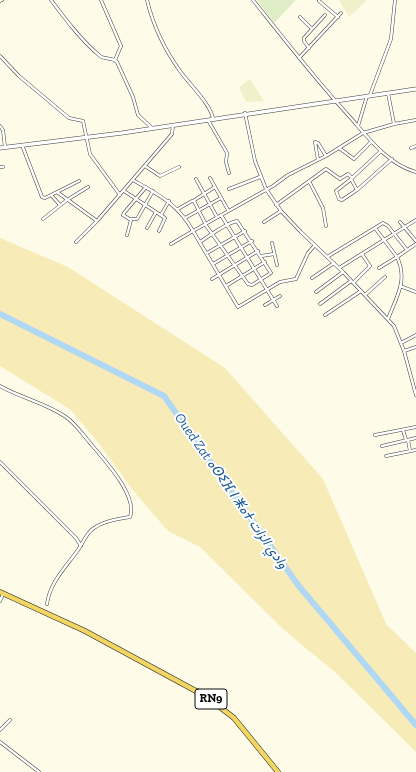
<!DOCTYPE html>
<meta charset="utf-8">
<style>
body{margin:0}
canvas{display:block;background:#fefbe8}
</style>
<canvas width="416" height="772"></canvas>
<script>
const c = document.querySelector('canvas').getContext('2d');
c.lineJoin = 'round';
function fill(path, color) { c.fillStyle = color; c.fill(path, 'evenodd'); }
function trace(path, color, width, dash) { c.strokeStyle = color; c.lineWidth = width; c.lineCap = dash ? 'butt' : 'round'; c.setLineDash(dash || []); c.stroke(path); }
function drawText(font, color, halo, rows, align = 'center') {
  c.font = font + ' "Zilla Slab",Vazirmatn,"Noto Sans Tifinagh",serif'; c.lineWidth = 4; c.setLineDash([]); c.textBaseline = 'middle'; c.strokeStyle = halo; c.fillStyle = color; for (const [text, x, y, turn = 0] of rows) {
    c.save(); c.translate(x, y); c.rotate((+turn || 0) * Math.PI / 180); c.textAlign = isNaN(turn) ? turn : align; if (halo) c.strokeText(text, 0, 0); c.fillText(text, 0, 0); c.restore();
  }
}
const farmland = new Path2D(`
 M339,0h28l-18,17z
 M250,79l14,22 -18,1 -7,-15z`);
const sand = new Path2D(`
 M0,238l68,29 157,101 98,111 63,145 30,29v99l-79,-78 -53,-44 -84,-83 -32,-16 -33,-38 -39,-53 -25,-30 -71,-44z`);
const pitch = new Path2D(`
 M257,0h39l-22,23z`);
const river = new Path2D(`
 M0,314l164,82 134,189 118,140`);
const minor = new Path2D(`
 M51,0c15,20 30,40 49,56 5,4 12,1 17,6l16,35 5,18 14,13
 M101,0l20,46 -6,14
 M147,0c6,25 18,50 33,71 9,13 31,33 33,48
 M253,0c31,39 62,79 96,116 18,20 39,49 67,56
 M0,1l2,-1
 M319,1l19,16
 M300,17l12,12
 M309,48l-5,-7v-3l21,-23
 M0,56l19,20 50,42 14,3 7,33 30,41
 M299,58l42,-45
 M388,93l6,31
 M370,95l21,-56 4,-39
 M245,113l10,48 11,28 15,22 20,21 42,40 51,54 10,25 12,44
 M208,120l19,33 -1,9 3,11
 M0,126l3,4 2,17
 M358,126l9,-30
 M22,145l20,52 3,1 12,-6 40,29 75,-87 1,-9
 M339,148l15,11 17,-17
 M411,148l5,-2
 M381,151l-30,28 6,11 35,-31
 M318,160l-3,-18 3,1 8,13
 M145,166l15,10 19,-9
 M0,167h3
 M210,178l18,32
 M196,179l21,38
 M133,180c26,15 45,24 60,51l80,-45 15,-11 38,-19 37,-23 31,-9 22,-4
 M350,180l-14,11 3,8 3,1 15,-10
 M309,181l14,27 3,18
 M229,189l31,-12
 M124,191l41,27 -6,13
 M57,192l22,-11
 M51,195l9,10
 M193,201l22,-14
 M276,205l50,-36 14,10 8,-5 4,4
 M178,209l14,-8h2l11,22
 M161,215l8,-14
 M221,215l56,91
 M185,218l36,-20
 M43,219l24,-19 21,-13
 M131,219h6l16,-28
 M264,222l17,-11
 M400,222l16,19
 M147,228l9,-16
 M375,228l22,29 -18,11
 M127,235l4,-15 -8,-5 1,-2 22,-26
 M76,242l21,-21
 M200,242c11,-7 24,-18 37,-21l34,52 -19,12 -4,-1 -43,-60
 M272,243l5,22
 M171,244l22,-13 45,76 42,-25 16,-3 12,-26 7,-8
 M207,253l38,-22
 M261,256l13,-2
 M327,257l56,-34 5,3 19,24
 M213,264l39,-23
 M339,268l77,-48
 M312,278l22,-15
 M212,279l46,-28
 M353,283l17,-17 -8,-12
 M226,286l39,-24
 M400,286l16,6
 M316,292l27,-20
 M365,295l20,-18
 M320,304l31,-23
 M265,305l15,-9
 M325,315l36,-24
 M388,319c9,-23 20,-39 9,-62l19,-13
 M401,343l15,-8
 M404,351l12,-4
 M0,386c21,12 46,17 66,31 10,7 17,18 25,27 13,16 47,51 39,73 -12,2 -26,4 -36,11 -8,5 -11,15 -16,22 -12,17 -28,32 -31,54
 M403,430l3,10
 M375,435l41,-8
 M408,440l2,11
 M382,446l34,-8
 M386,456l30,-6
 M0,462l76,76 5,8
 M0,601l3,-7
 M0,730l10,-10
 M0,742l39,30`);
const tertiary = new Path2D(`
 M0,148l122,-15 294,-44`);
const primary = new Path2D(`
 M0,592l85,39 122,66 27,21 44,54`);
const shields = [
 [211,699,32]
];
const shieldNames = [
 ["RN9",211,699]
];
const waterNames = [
 ["Oued Zat ⴰⵙⵉⴼ ⵏ ⵥⴰⵜ وادي الزات",231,491,55]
];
fill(farmland, '#f2f0ca');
fill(sand, '#f7ecb7');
fill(pitch, '#deedc6');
trace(river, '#b0d7f3', 6);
trace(minor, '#3d3d3d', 3.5);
trace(tertiary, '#3d3d3d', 4.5);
trace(primary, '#1b1b1b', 5.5);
trace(minor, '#fff', 2.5);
trace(tertiary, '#fff', 3.5);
trace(primary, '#f2d664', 4.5);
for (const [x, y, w] of shields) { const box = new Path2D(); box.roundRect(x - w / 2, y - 10, w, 20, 3); c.fillStyle = '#fff'; c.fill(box); trace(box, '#0a0a0a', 1); }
drawText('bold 12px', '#0a0a0a', null, shieldNames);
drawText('italic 14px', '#1b5a95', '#fff', waterNames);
</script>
